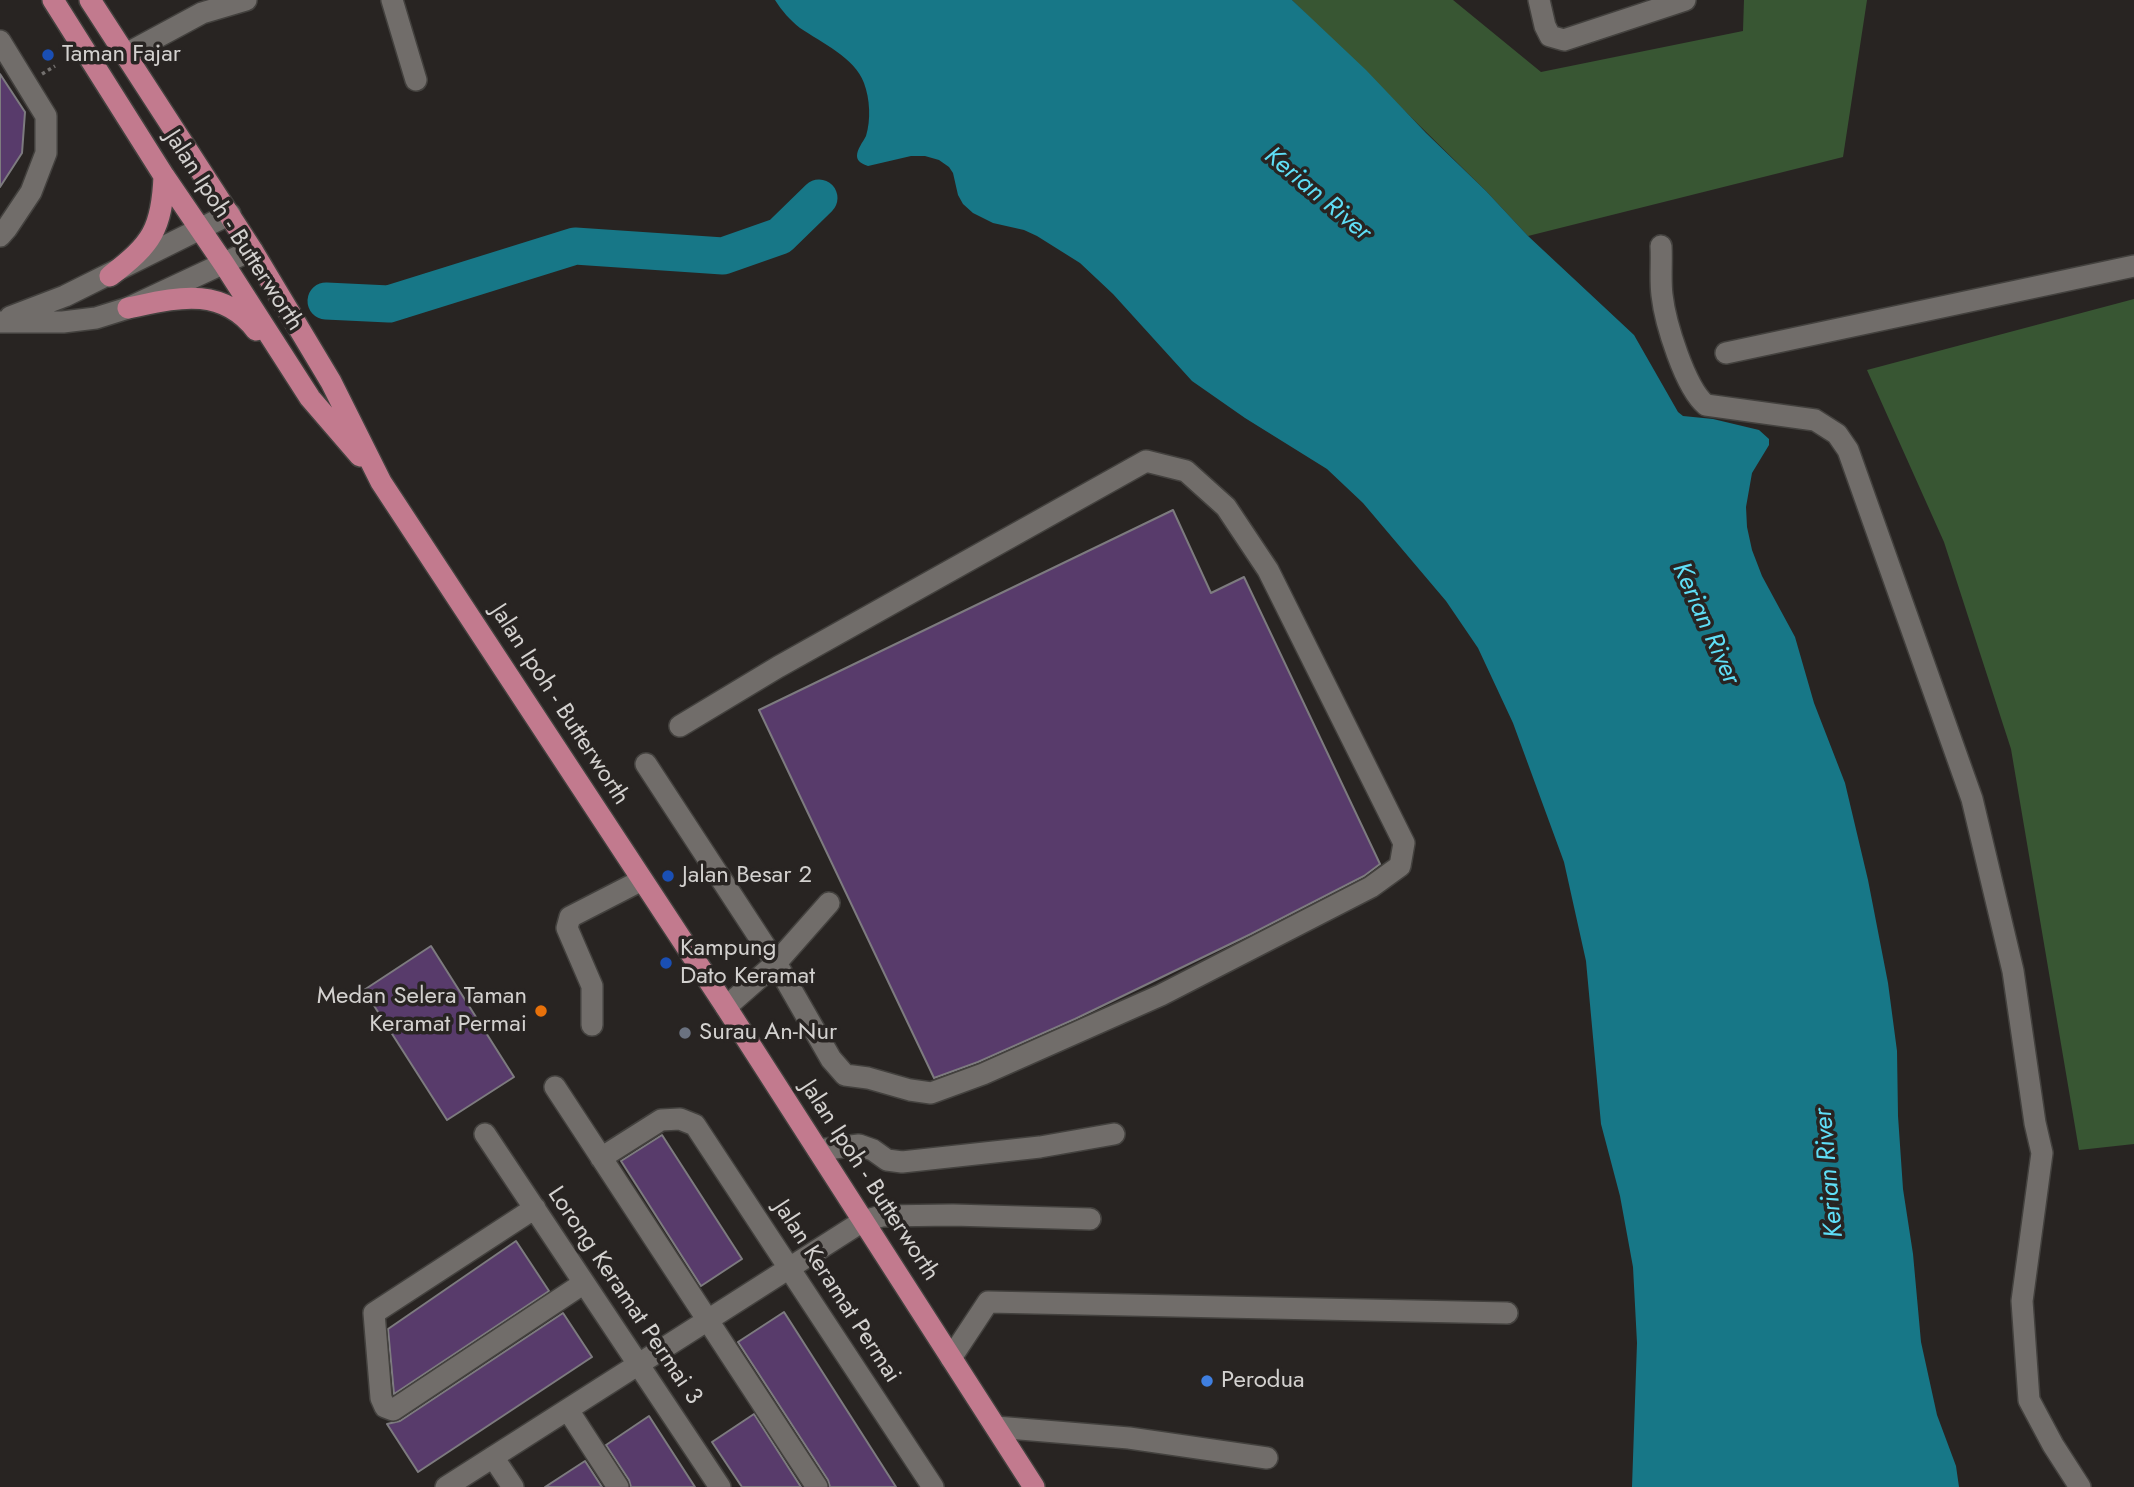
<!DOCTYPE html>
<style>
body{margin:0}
canvas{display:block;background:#282422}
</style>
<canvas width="2134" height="1487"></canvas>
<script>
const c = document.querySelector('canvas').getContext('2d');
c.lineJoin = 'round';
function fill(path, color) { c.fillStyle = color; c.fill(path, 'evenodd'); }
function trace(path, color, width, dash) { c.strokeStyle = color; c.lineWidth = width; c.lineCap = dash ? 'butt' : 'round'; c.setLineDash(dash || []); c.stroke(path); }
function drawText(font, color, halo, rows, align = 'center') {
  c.font = font + ' Jost,sans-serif'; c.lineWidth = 7; c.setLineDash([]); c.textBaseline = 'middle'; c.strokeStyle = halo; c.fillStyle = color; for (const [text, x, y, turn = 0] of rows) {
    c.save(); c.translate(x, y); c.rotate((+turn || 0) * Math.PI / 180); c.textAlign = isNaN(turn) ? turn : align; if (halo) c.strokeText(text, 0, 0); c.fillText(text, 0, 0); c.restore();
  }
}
const green = new Path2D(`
 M1292,0h161l88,72 202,-41 1,-31h123l-24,157 -315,79 -42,-45z
 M2134,299v845l-55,6 -68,-401 -67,-207 -77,-172z`);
const water = new Path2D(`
 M775,0h517l74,70 60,63 60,58 42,45 106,99 44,77 5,4 30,3 46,11 10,9v6l-17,28 -6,34 1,20 5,23 10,26 33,61 19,66 31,80 23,97 20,103 9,68 1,65 5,73 10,65 8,88 16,73 19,51 3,21h-327l5,-144 -4,-76 -13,-71 -19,-72 -15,-163 -22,-99 -51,-139 -35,-75 -32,-47 -83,-98 -36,-34 -82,-51 -53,-37 -79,-87 -33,-31 -43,-27 -13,-6 -31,-7 -20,-10 -10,-9 -5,-9 -5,-22 -4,-6 -10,-7 -14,-4h-14l-43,10c-5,-2 -11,-4 -11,-10 0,-7 6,-14 9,-20 5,-16 4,-37 -2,-53 -10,-26 -42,-40 -64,-55 -10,-8 -18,-17 -25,-28z`);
const river = new Path2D(`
 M326,301l63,3 186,-58 148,10 57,-20 39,-38`);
const building = new Path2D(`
 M0,74l25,38 -3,41 -22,34z
 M1173,510l38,83 33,-16 136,287 -16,12 -113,58 -176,85 -97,43 -44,16 -175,-368z
 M431,946l83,131 -67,43 -83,-130z
 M662,1135l80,124 -41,27 -80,-125z
 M516,1241l33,50 -155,103 -6,-65z
 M784,1312l112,175h-66l-2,-7 -90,-138z
 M563,1313l29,44 -174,115 -31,-48 13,-3z
 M754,1414l47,73h-59l-30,-45z
 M649,1416l46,71h-64l-2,-7 -23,-35z
 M585,1461l17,26h-57z`);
const path = new Path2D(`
 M42,74l13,-8`);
const minor = new Path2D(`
 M392,0l24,80
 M1539,0l6,26 5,10 14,4 121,-40
 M0,41l46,75v37l-15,39 -24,36 -7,8
 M126,54l76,-41 44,-13
 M1661,246c1,16 -1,33 1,49 3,27 23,93 44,110l109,15 22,14 11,16 124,349 41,172 22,152 7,30 -20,148 7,99 24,45 27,42
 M10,317l55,-21 165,-82
 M0,322h63l33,-4 32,-10 124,-58
 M1726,353l408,-87
 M646,764l130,199 55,96 14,16 23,3 42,12 21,3 52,-19 178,-79 210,-108 29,-21 4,-23 -136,-273 -42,-63 -40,-36 -40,-10 -368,206 -98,59
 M726,1007l50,-44 53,-60
 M592,1025v-39l-25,-58 3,-11 72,-37
 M555,1087l262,400
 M485,1134l235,353
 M818,1150l41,-5 14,5 14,10 15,2 138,-15 74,-13
 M601,1158l60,-38 19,-1 15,6 238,362
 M535,1208l-161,105 7,85 4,9 8,3 191,-127
 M951,1358l37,-56 519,11
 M568,1410l50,77
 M996,1427l133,11 138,20
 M493,1457l20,30
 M446,1487l417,-266 19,-5 71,-1 137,4`);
const highway = new Path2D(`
 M53,0l111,176 60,88 86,134 50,58
 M90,0l162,250 79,132 50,100 345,525 308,480
 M110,276c42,-32 52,-47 54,-100
 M128,308c48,-10 93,-23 128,22`);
const markers = [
 [48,55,7,"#1a4fb4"],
 [668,876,7,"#1a4fb4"],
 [666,963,7,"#1a4fb4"],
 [541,1011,7,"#e8710a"],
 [685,1033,7,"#6b7280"],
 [1207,1381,7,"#3f7fe0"]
];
const poiNames = [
 ["Taman Fajar",62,55],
 ["Jalan Besar 2",682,876],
 ["Kampung",680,949],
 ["Dato Keramat",680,977],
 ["Medan Selera Taman",527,997,"right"],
 ["Keramat Permai",527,1025,"right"],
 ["Surau An-Nur",699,1033],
 ["Perodua",1221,1381]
];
const streetNames = [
 ["Jalan Ipoh - Butterworth",233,231,57],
 ["Jalan Ipoh - Butterworth",559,705,57],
 ["Jalan Ipoh - Butterworth",869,1181,57],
 ["Jalan Keramat Permai",836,1292,57],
 ["Lorong Keramat Permai 3",624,1296,56]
];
const waterNames = [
 ["Kerian River",1317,195,40],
 ["Kerian River",1705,624,66],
 ["Kerian River",1830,1173,-95]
];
fill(green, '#385633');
fill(water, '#177787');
trace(river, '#177787', 37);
fill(building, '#583b6b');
trace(building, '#7d7b7f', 2);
trace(minor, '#43413e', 24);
trace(highway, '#43413e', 24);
trace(path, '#73706e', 3.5, [3.5, 3.5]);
trace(minor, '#716d6a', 21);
trace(highway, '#c27a8e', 21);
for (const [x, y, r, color] of markers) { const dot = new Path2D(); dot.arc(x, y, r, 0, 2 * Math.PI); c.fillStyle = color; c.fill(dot); trace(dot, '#282422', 2.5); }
drawText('24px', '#d3d1cf', '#282422', poiNames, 'left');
drawText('24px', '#d3d1cf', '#282422', streetNames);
drawText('italic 26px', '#5fdef6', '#282422', waterNames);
</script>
